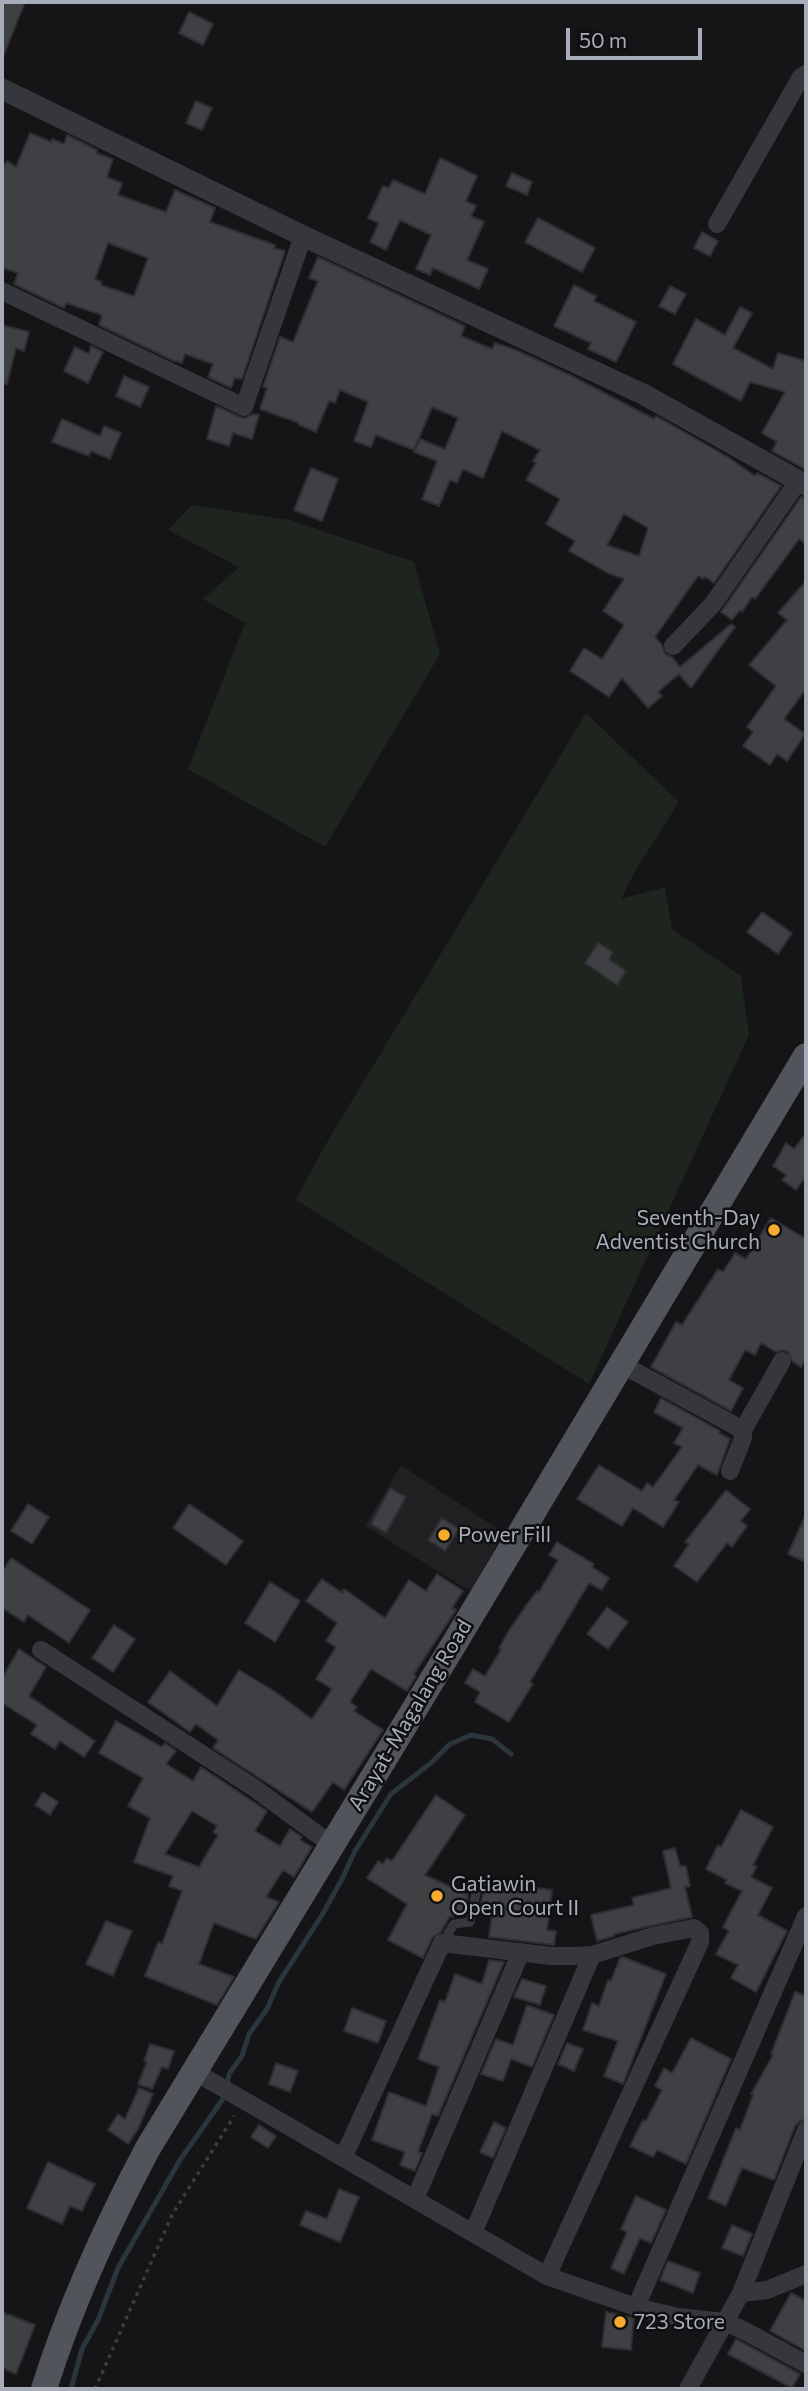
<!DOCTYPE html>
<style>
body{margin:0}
#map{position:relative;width:808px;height:2391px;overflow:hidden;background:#151517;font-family:Commissioner,sans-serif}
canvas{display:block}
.frame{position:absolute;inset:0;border:4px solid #a7adb8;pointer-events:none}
.scale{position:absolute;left:566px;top:28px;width:136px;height:32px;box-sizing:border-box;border:4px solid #a7adb8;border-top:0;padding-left:9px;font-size:21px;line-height:24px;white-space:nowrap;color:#a7adb8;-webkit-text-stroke:5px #101012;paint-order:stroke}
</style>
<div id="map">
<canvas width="808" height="2391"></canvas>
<div class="frame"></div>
<div class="scale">50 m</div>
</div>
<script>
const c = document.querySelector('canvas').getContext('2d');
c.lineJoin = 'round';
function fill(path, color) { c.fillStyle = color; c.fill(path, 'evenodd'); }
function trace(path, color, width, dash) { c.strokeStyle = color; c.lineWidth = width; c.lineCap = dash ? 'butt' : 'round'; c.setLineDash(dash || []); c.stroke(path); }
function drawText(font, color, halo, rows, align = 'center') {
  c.font = font + ' Commissioner,sans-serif'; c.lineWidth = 5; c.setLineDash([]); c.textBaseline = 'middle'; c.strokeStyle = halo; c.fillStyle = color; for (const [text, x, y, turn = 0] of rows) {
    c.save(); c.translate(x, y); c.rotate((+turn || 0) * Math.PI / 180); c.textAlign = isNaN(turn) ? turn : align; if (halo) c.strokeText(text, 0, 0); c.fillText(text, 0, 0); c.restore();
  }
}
const built = new Path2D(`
 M401,1465l103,68 -34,58 -105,-65z`);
const green = new Path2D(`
 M192,505l98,15 124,42 26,92 -115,193 -137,-78 57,-146 -42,-24 36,-32 -71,-37z
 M586,713l93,89 -44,69 -14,28 44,-12 7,42 69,47 8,59 -160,349 -293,-184 27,-51z`);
const stream = new Path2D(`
 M71,2389l11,-40 16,-29 20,-52 62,-108 45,-64 4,-22 13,-18 7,-22 18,-25 12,-27 43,-67 20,-36 13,-28 36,-57 40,-31 19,-19 21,-9 21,4 19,15`);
const building = new Path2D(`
 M2,2h23l-22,55h-1z
 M189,12l24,12 -10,21 -24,-12z
 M196,101l16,7 -10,22 -16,-7z
 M30,133l21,9 1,-3 12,5 3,-9 30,15 -1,3 17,6 -6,18 15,6 -4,12 48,17 9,-22 40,18 -5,14 65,23 -1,3 11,3 -43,128 -7,-1 -4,10 -23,-11 5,-13 -28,-10 -3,9 -10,-3 -73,-35 3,-9 -3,-2 -33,-11 -2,5 -50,-24 4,-11 -16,-5v-100l5,-7 9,6zM108,243l40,15 -14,38 -33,-11 1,-3 -7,-3z
 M440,158l37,18 -11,25 10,5 -5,10 13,6 -17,38 21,9 -9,20 -46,-21 -3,7 -14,-6 15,-34 -31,-15 -14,30 -16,-8 9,-19 -11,-5 15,-32 6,2 4,-8 32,14z
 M512,173l20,9 -5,13 -21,-9z
 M538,218l57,30 -13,24 -57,-30z
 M702,232l16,9 -8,15 -16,-8z
 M318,257l147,69 -4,10 31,13 3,-6 21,7 56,26 82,43 2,-3 72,41 27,19 2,-3 24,13 -67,97 -9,-6 -2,2 -5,-3 -43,61 7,8 3,9 7,3 8,10 51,-43 4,3 -44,61 -12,-14 -21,18 4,4 -14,12 -26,-30 -13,19 -39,-26 14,-23 18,11 22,-34 -21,-14 21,-32 -16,-6 -39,-22 6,-10 -29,-17 14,-25 -34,-19 10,-17 -3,-2 7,-11 -38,-19 -19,47 -20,-9 -6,14 -7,-3 -11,26 -17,-7 15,-38 -23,-9 6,-13 25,10 13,-31 -26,-11 -18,43 -38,-15 -5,12 -17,-6 14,-39 -28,-12 -5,13 -6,-2 -13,31 -17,-7v-2l-39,-14 7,-21 -4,-1 17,-50 13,5 25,-61 -9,-3zM624,514l24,14 -9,28 -32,-11z
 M574,285l22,11 -2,5 42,21 -20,40 -28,-13 3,-6 -37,-17z
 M670,286l16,8 -11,20 -16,-8z
 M740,307l12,6 -19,35 40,21 5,-16 28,8v109l-34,-19 5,-9 -15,-9 23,-41 -35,-10 -9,19 -68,-37 23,-45 29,16z
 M2,325l27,7 -5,19 -8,-3 -9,36 -5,-1z
 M91,346l12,6 -15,31 -24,-12 11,-24 14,7z
 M124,376l25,11 -9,20 -24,-11z
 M216,406l24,11 6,1 7,-4 6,1 -7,24 -19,-6 -4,13 -22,-7z
 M62,419l38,17 4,-10 17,7 -11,26 -19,-8 -2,5 -37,-14z
 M311,468l27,11 -16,42 -28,-11z
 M801,497l5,1v46l-7,-5 -44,60 -3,-2 -10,15 -2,-2 -8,10 -11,-8z
 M806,581v108l-22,30 21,15 -18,27 -10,-7 -7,11 -27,-19 10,-14 -6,-5 29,-41 -27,-21 38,-45 -9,-7z
 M762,912l30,21 -14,21 -31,-22z
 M598,943l15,9 -4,7 17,12 -9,14 -32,-22z
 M806,1133v43l-10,14 -14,-10 4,-5 -13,-9 13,-23 8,6z
 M771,1218l35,21v119l-5,9 -8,-5 -5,-10 -5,-2 -7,2 -15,-9 -6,12 -10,-5 -16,30 14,8 -12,23 -80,-44 25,-45 6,3 36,-56 5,3 12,-19 11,6z
 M661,1398l59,33 -1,2 11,6 -13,36 -19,-10 -24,35 5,2 -16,25 -30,-19 -11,18 -45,-27 22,-34 43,26 5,-8 6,4 29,-40 -8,-4 9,-15 -29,-16z
 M390,1488l16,9 -20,36 -15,-9z
 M726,1490l24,19 -9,12 6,5 -15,21 -5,-4 -30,39 -23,-16 15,-22 -4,-2z
 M28,1504l21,13 -17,27 -21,-13z
 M189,1504l54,37 -17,24 -53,-37z
 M806,1514v48l-18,-8z
 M442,1518l17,11 -14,22 -17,-11z
 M557,1542l37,22 -2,3 17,11 -7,12 -13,-7 -59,99 3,2 -24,38 -34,-20 5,-10 -15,-9 8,-14 12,7 16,-26 -2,-2 11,-19 17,-25 10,-13 2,1 19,-32 -9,-5z
 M11,1558l79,52 -21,33 -41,-28 -4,7 -22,-14v-36z
 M437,1574l26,17 -11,17 4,2 -42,64 2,2 -9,15 -36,-22 -21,33 7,5 -3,4 29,19 -39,60 -11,-8 -21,30 -99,-64 5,-8 -22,-16 -6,8 -42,-30 22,-31 47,35 22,-36 35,21 38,28 20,-30 -16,-10 20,-32 -10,-6 11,-18 -31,-22 16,-22 20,14 2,-4 41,29 24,-38 17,11z
 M270,1582l30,19 -25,41 -30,-19z
 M607,1607l21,15 -20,27 -21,-15z
 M114,1625l21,14 -22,33 -21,-14z
 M19,1649l27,18 -17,29 66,45 -11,16 -24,-16 -5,8 -24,-15 6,-9 -35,-22v-25z
 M116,1721l46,26 3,-4 11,8 -10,13 27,17 8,-14 66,44 -12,20 25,15 10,-17 12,8 -2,3 12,7 -18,30 -11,-7 -17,27 13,5 -23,37 -42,-16 -15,41 35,13 -17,28 -72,-29 13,-34 4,2 20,-53 -13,-5 4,-10 -39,-14 16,-44 -22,-12 15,-28 -44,-25zM192,1811l25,15 -4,6 5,3 -19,32 -34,-13z
 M43,1792l15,10 -8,13 -15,-10z
 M436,1795l29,20 -40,60 43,20 -3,17 -9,-1 -3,6 -3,-1 -9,16 -9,6 -9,20 -35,-18 19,-36 -40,-26 11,-17 5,3 4,-6 5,3z
 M741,1810l32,17 -20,38 4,2 -6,10 21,11 -14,27 29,16 -31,61 -25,-14 7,-13 -22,-11 13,-23 -6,-4 19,-36 -17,-8 2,-3 -21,-11 12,-24 3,2z
 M675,1848l5,18h6l4,20 -5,1 7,30 -78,17v2l-17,5 -6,-26 43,-10 -2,-7 39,-10 -8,-37z
 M483,1881l69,9 -5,40 9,1 -2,14 -65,-8 3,-22 -13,-1 5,-25z
 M106,1921l26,10 -19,45 -27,-12z
 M623,1957l43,17 -43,110 -19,-8 14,-35 -35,-11 9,-27 7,3 9,-26 3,1 9,-23z
 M489,1960l15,2 -66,154 -6,-2 -14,38 4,1 -7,18 -15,-6 5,-13 -33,-12 17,-48 37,14 13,-39 -21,-8 22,-59 5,2 10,-28 27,10z
 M522,1979l24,7 -6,19 -26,-8z
 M795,1992l11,4v123l-6,2 -5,5 -21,54 -32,-12 -16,38 -18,-8 28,-70 4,2 13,-35 -2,-1 22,-39 -2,-1z
 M527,2005l27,10 -22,52 -21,-8 -8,22 -22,-7 15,-35 17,6z
 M352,2008l34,13 -8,22 -34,-12z
 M691,2038l40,21 -45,105 -29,-14 -4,7 -23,-11 13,-26 3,1 16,-31 -7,-4 9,-18 8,5z
 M567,2043l16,6 -9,22 -16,-7z
 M150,2044l24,7 -6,18 -6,-2 -10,22 -14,-5 9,-22 -3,-1z
 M276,2063l22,8 -8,21 -21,-8z
 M139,2088l14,6 -15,35 -10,15 -20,-14 10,-16 7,5z
 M494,2122l12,6 -13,30 -13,-6z
 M259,2125l17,11 -8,12 -17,-11z
 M48,2162l47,22 -13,27 -12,-5 -8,18 -35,-16z
 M339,2189l20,8 -19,45 -40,-17 6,-14 21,8z
 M636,2196l30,14 -15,33 -11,-5 -16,36 -13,-6 16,-36 -6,-3z
 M732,2225l20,9 -9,22 -21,-8z
 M668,2261l32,12 -7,20 -33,-13z
 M791,2293l15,8v50l-36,-20z
 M2,2312l33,13 -19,49 -14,-6z
 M606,2312l28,6 -3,32 -29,-3z
 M736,2339l64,35 -8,14 -64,-34z`);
const path = new Path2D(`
 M95,2389l77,-174 62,-99`);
const service = new Path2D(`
 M442,1943l12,-19 16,-2 7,-34`);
const minor = new Path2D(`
 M717,224l84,-147 5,-3
 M2,291l242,116 59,-171
 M673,646l40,-42 86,-124
 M621,1364l122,66v8l-13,33
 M743,1430l39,-69
 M41,1650l212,137 79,58
 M195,2072l352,204 89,31 42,10 47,5 20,9 61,33
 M343,2158l99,-215 109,13h25l16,-1 61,-19 41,-8 6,5v9l-153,334
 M415,2199l106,-247
 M473,2233l119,-278
 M741,2293l26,-3 39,-16
 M636,2307l170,-391
 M688,2389l53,-96 65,-163`);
const tertiary = new Path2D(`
 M2,89l301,147 340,158 163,91`);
const primary = new Path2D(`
 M44,2389c26,-83 63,-164 104,-241l306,-504 352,-588`);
const markers = [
 [774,1230,7,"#f7ab2e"],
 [444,1535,7,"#f7ab2e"],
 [437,1896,7,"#f7ab2e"],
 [620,2322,7,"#f7ab2e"]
];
const poiNames = [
 ["Seventh-Day",760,1218,"right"],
 ["Adventist Church",760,1242,"right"],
 ["Power Fill",458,1535],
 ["Gatiawin",451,1884],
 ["Open Court II",451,1908],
 ["723 Store",634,2322]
];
const streetNames = [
 ["Arayat-Magalang Road",410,1715,-59]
];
fill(built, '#212124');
fill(green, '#1d251e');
trace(stream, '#2b353c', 5);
fill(building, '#3f4044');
trace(building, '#2f2f33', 2);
trace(path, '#3c3e43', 3.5, [3.5, 5]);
trace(service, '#36373c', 9);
trace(minor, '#36373c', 18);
trace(tertiary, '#36373c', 21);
trace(primary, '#52545b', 26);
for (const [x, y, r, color] of markers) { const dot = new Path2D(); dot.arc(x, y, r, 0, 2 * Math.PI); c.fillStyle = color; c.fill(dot); trace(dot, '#101012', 2.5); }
drawText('21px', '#a7adb8', '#101012', poiNames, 'left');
drawText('21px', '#a7adb8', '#101012', streetNames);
</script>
